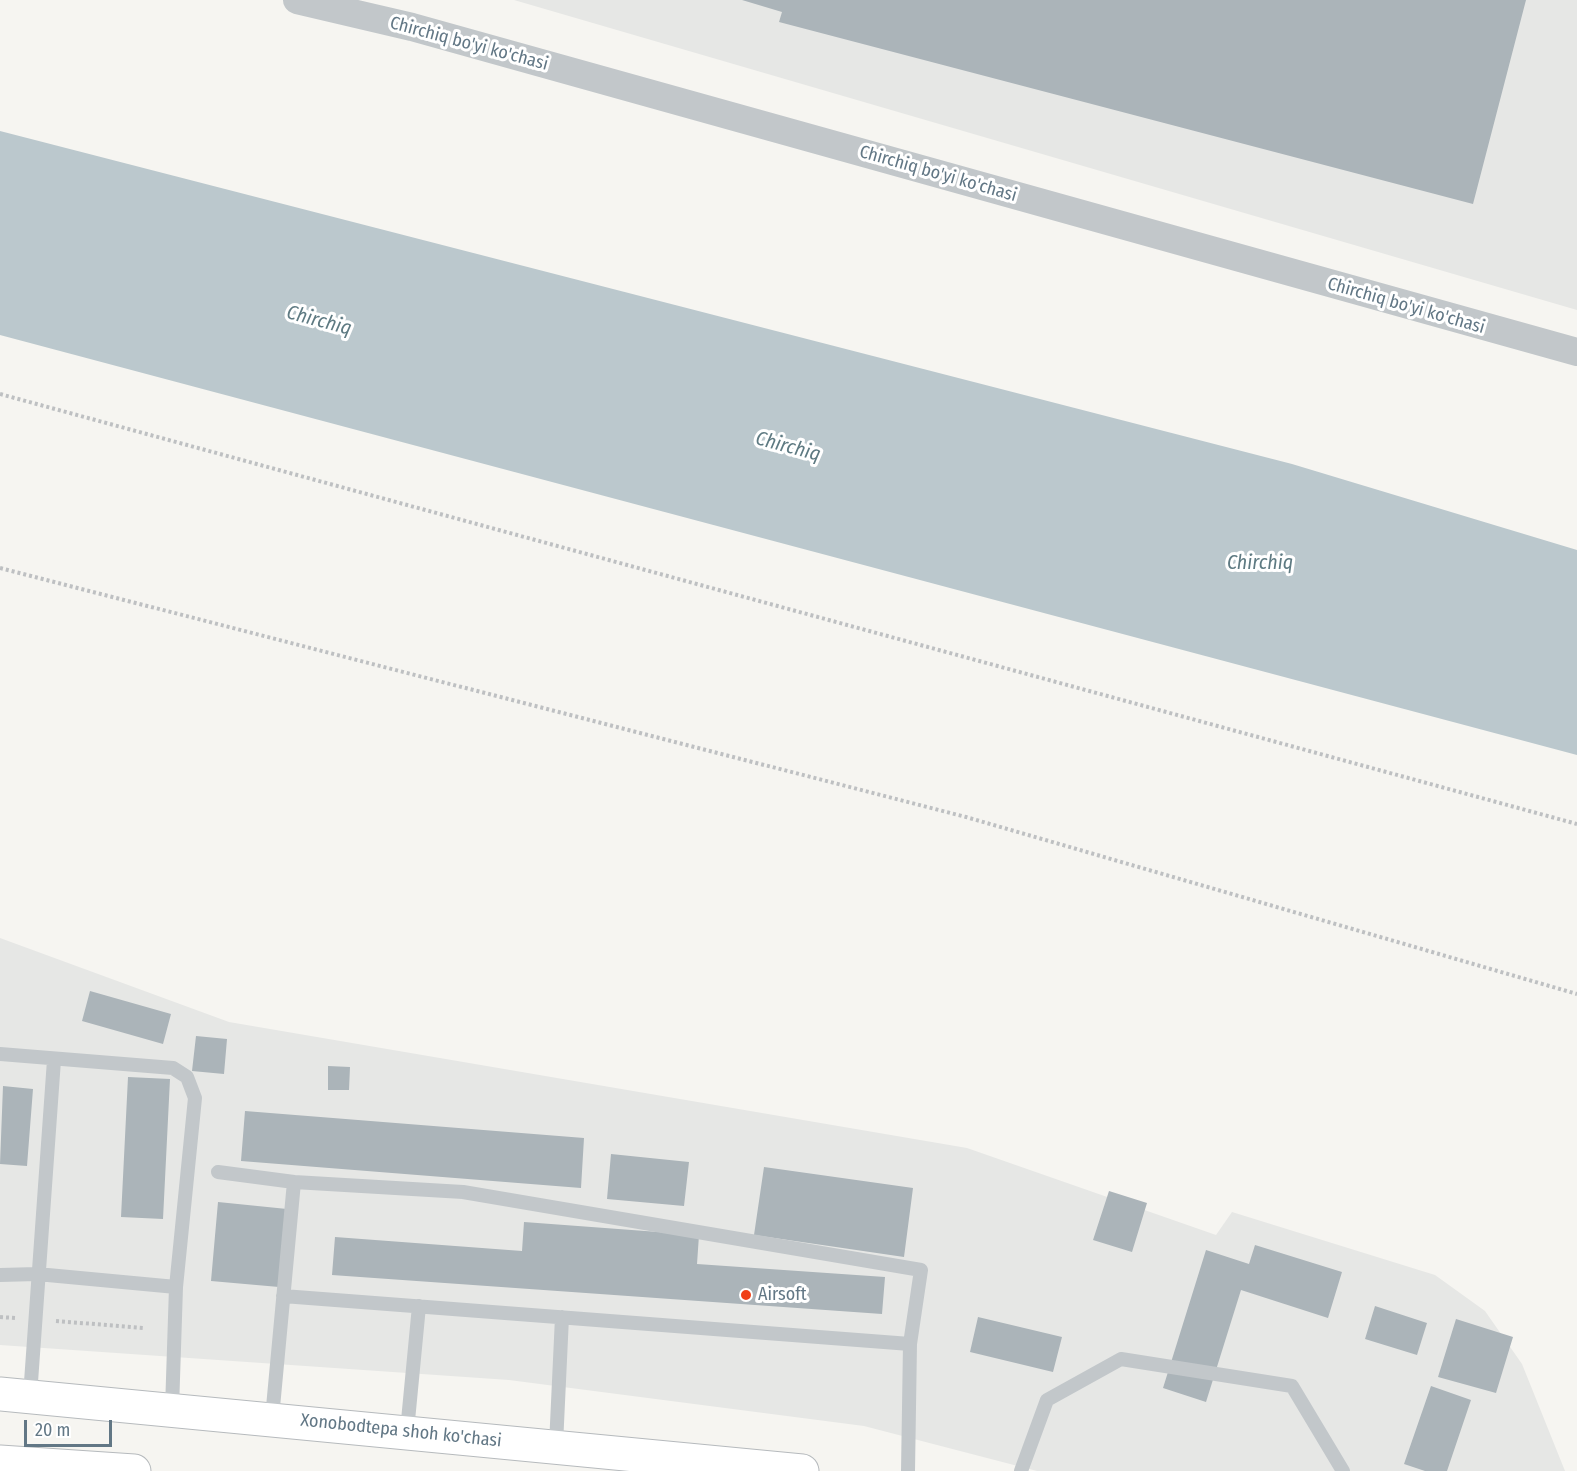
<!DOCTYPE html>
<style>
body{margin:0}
#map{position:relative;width:1577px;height:1471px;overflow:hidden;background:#f6f5f1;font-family:"Fira Sans Condensed",sans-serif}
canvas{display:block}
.scale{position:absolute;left:24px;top:1420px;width:88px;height:27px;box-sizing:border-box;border:3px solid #627785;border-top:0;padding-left:8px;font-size:18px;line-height:21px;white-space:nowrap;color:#627785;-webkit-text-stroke:4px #fff;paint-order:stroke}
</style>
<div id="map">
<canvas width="1577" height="1471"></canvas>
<div class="scale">20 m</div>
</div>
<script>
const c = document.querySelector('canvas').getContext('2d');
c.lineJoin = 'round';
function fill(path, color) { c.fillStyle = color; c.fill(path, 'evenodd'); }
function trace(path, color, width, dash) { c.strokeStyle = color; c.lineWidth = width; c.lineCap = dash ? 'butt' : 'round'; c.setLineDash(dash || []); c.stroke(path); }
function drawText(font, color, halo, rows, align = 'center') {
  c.font = font + ' "Fira Sans Condensed",sans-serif'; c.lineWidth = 6; c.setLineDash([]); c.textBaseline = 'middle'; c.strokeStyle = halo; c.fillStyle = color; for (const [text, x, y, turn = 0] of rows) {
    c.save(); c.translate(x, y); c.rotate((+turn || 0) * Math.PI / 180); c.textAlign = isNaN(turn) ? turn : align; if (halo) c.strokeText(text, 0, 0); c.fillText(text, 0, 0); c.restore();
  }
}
const built = new Path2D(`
 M514,0h1063v310z
 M0,938l229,84 738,126 249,87 16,-23 203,63 50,36 37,53 43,107h-528l-173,-45 -355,-46 -509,-35z`);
const water = new Path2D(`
 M0,131l1292,333 285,86v205l-1577,-420z`);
const building = new Path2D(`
 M742,0h784l-53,204 -694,-182 3,-10z
 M90,991l81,23 -8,30 -81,-23z
 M196,1036l31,3 -3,35 -32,-3z
 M328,1066l22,1 -1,23h-21z
 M128,1077l42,2 -7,140 -42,-2z
 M3,1086l30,3 -6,77 -27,-2z
 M245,1111l339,27 -3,50 -340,-27z
 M611,1154l78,8 -5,44 -77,-7z
 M764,1167l149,21 -9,69 -150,-22z
 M1109,1191l38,12 -15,49 -39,-12z
 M218,1202l69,7 -8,78 -68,-6z
 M524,1222l175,13 -2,29 188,13 -3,37 -550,-39 3,-38 187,14z
 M1255,1245l87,27 -14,46 -87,-28 -35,112 -43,-14 43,-138 43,14z
 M1375,1306l52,17 -10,32 -52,-16z
 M978,1317l84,20 -9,35 -83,-20z
 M1456,1319l57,18 -17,56 -58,-16z
 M1431,1386l40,14 -24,71h-22l-21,-7z`);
const path = new Path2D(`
 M0,394l1577,430
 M0,568l966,249 611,177
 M0,1317l15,1
 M56,1321l88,7`);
const service = new Path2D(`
 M0,1054l173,14 14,9 8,21 -19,189 -4,122
 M218,1172l76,10
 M0,1275l37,-1 139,13
 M283,1296l627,48
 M30,1396l24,-336
 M272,1418l22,-236 169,10 458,78 -11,74 -2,127
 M407,1431l12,-125
 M556,1445l6,-128
 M1021,1471l26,-71 74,-41 171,27 51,85`);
const minor = new Path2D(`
 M297,0l115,27 1165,325`);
const trunk = new Path2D(`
 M0,1394l802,77
 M0,1462l134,9`);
const markers = [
 [746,1295,6,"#f04017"]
];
const streetNames = [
 ["Chirchiq bo'yi ko'chasi",469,44,15],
 ["Chirchiq bo'yi ko'chasi",938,174,16],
 ["Chirchiq bo'yi ko'chasi",1406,306,16],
 ["Xonobodtepa shoh ko'chasi",401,1431,6]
];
const poiNames = [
 ["Airsoft",758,1295]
];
const waterNames = [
 ["Chirchiq",319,321,15],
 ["Chirchiq",788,447,15],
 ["Chirchiq",1260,563]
];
fill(built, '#e6e7e5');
fill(water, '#bbc8cd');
fill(building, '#abb4b9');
trace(trunk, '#b6babd', 35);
trace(path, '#bec0c2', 4, [3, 3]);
trace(service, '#c2c7ca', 14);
trace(minor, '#c2c7ca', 28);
trace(trunk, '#fff', 33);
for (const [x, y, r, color] of markers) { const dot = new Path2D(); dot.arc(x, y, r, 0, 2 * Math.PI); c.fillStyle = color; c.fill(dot); trace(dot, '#fff', 2); }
drawText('18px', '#627785', '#fff', streetNames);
drawText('18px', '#627785', '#fff', poiNames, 'left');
drawText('italic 20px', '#5e7a82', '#fff', waterNames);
</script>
